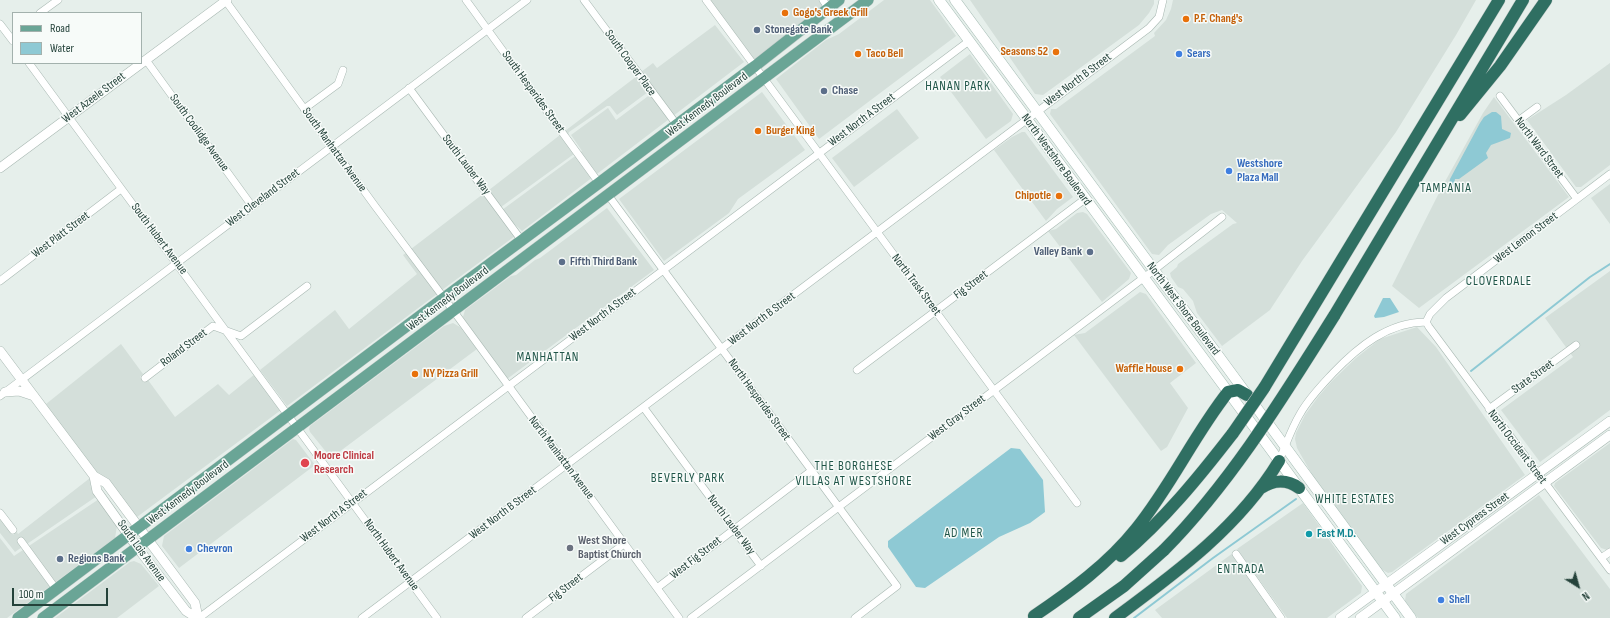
<!DOCTYPE html>
<style>
body{margin:0}
#map{position:relative;width:1610px;height:618px;overflow:hidden;background:#e6efeb;font-family:"Sofia Sans Condensed",sans-serif}
canvas{display:block}
.legend{position:absolute;left:12px;top:12px;width:130px;height:52px;box-sizing:border-box;background:#f7fbf9;border:1px solid #a3b1ad;margin:0;padding:5px 7px;list-style:none;font-size:12px;color:#24423a}
.legend li{display:flex;align-items:center;gap:8px;height:20px}
.legend b{width:20px;border:1px solid #a3b1ad}
.north{position:absolute;left:1558px;top:566px;width:40px;height:40px;-webkit-text-stroke:3px #f7fbf9;paint-order:stroke;rotate:143deg;font-size:11px;font-weight:700;line-height:16px;text-align:center;color:#24423a}
.north::after{content:'';display:block;margin:auto;width:14px;height:18px;background:#24423a;clip-path:polygon(50% 0,100% 100%,50% 72%,0 100%)}
.scale{position:absolute;left:12px;top:588px;width:96px;height:18px;box-sizing:border-box;border:2px solid #24423a;border-top:0;padding-left:5px;font-size:12px;line-height:14px;white-space:nowrap;color:#24423a;-webkit-text-stroke:3px #f7fbf9;paint-order:stroke}
</style>
<div id="map">
<canvas width="1610" height="618"></canvas>
<ul class="legend">
<li><b style="height:5px;background:#6aa596"></b>Road</li>
<li><b style="height:11px;background:#8ec9d4"></b>Water</li>
</ul>
<div class="north">N</div>
<div class="scale">100 m</div>
</div>
<script>
const c = document.querySelector('canvas').getContext('2d');
c.lineJoin = 'round';
function fill(path, color) { c.fillStyle = color; c.fill(path, 'evenodd'); }
function trace(path, color, width, dash) { c.strokeStyle = color; c.lineWidth = width; c.lineCap = dash ? 'butt' : 'round'; c.setLineDash(dash || []); c.stroke(path); }
function drawText(font, color, halo, rows, align = 'center') {
  c.font = font + ' "Sofia Sans Condensed",sans-serif'; c.lineWidth = 3; c.setLineDash([]); c.textBaseline = 'middle'; c.strokeStyle = halo; c.fillStyle = color; for (const [text, x, y, turn = 0] of rows) {
    c.save(); c.translate(x, y); c.rotate((+turn || 0) * Math.PI / 180); c.textAlign = isNaN(turn) ? turn : align; if (halo) c.strokeText(text, 0, 0); c.fillText(text, 0, 0); c.restore();
  }
}
const built = new Path2D(`
 M710,0h109l5,7 -70,52z
 M884,0h46l26,36 -137,103 -43,-60 50,-39 13,-6z
 M970,0h184v4l-5,9 -10,12 -96,70 -8,-1z
 M1173,0h303l-20,35 -60,97 -94,129 -32,49 -48,36 -25,-33 -4,-12 -10,-12 -5,-2 -7,-10 -1,-4 7,-6 1,-3 55,-40 4,-1 -15,-13 -11,4 -43,31 -9,10 -7,-1 -102,-140 1,-5h5l99,-73 -1,-3 12,-13 5,-11z
 M715,25l29,37 -222,169 -11,-10 -9,-11 80,-59 -11,-16 37,-27 8,12 39,-29 -14,-19 12,-9 4,5z
 M970,54l43,60 -2,7 -25,18 -46,-62z
 M1610,63v102l-29,22h-5l-49,-67 39,-25z
 M637,76l11,16 -31,23 -7,-9h-3l-38,26 -1,3 -3,-4z
 M762,92l43,58 -67,49 -9,14 -65,48 -45,-62z
 M1494,97l75,100 -150,111 -27,-22 50,-99 41,-74z
 M897,109l22,29 -65,49 -22,-29z
 M1022,132h3l48,65 -16,12 -11,12 -52,-71 18,-13z
 M560,135l14,19 -73,53 -12,-17z
 M1610,184v40l-19,-26z
 M483,194l32,42 -73,54 -31,-41z
 M607,208l47,62 -147,109 -35,-46 -9,-16 2,-7 46,-34 5,-1 19,-15 5,-2z
 M1083,212l4,2 44,59 -2,6 -27,23 -54,-71 8,-2 21,-16z
 M406,253l31,41 -150,112 -27,-36 75,-60 14,19 68,-55 -14,-19z
 M1610,271v139l-70,52 -39,-52 72,-53 -28,-39z
 M1140,292l6,2 50,69 -26,20 18,25 -21,39 -6,4 -87,-116 11,-2z
 M453,323l7,4 17,22 -146,109 -21,-26 -1,-3 1,-3 134,-100z
 M1417,327l19,20 89,128 -133,97 -4,1 -7,-4 -67,-91 -17,-30 -2,-9 1,-6 9,-18 13,-18 13,-15 25,-24 24,-19z
 M121,344l22,30 -3,3 4,5 4,-2 27,37 43,-33 11,11 26,-21 26,36 -144,107 -40,-43 -42,-56 -9,-14z
 M293,439l3,1 19,25 -136,103 -17,-22 2,-10z
 M1610,443v105l-3,2 -6,-2 -47,-62 1,-3z
 M90,478l7,18 -70,48 -5,-7 -5,3 5,7 -7,5 -15,-19v-15l13,17 4,-3 1,2z
 M1539,495l71,94v29h-192l-13,-17 1,-7z
 M99,499l18,27 -2,12 -108,80h-7v-80l14,18z
 M1303,503l59,83 -1,7 -34,25h-40l-50,-69z
 M1233,553l44,65h-115l-7,-8z
 M134,561l7,3 18,22 -42,32h-62l75,-56z`);
const water = new Path2D(`
 M1492,112h4l5,4 1,13 9,4 -1,5 -19,7 -5,8 2,5 -29,21h-4l-2,10h-5l2,-10 30,-56 4,-6z
 M1383,298h7l9,14 -15,5 -9,1 -1,-2z
 M1011,448l9,1 23,31 2,32 -15,11 -31,14 -74,51 -9,-1 -28,-40v-6z`);
const stream = new Path2D(`
 M1471,371l119,-94 20,-13
 M1134,618l79,-60 83,-59`);
const minor = new Path2D(`
 M225,0l150,206 69,92 235,320
 M466,0l133,183
 M584,0l93,125
 M706,0l371,503
 M823,0l6,9
 M40,13l18,-13
 M0,24l13,17
 M146,60l106,146
 M29,63l408,555
 M409,88l113,153
 M1500,96l77,103
 M304,109l34,-25 5,-14
 M1518,121l19,-14
 M608,195l289,391 -42,32
 M0,281l121,-92
 M1426,322l3,5 181,243
 M1426,322l4,-8 16,-16 164,-124
 M857,370l228,-171
 M145,378l68,-52 28,10 66,-50
 M0,396l527,-396
 M644,408l117,158
 M1489,409l87,-64
 M1279,461c7,-16 12,-32 21,-47 9,-16 21,-28 33,-41 25,-26 55,-51 93,-51
 M0,513l13,17
 M21,541l35,48
 M1236,554l45,64
 M1601,558l9,-6
 M657,588l154,-117
 M199,618l770,-577
 M362,618l787,-590 10,-11 4,-17
 M526,618l98,-74
 M691,618l463,-348 68,-53`);
const tertiary = new Path2D(`
 M0,168l227,-168
 M0,351l94,125 12,7 89,120 3,15
 M5,392l14,-1 15,5
 M94,476l3,15 40,56 49,64 11,7
 M1340,618l270,-197
 M1360,618l250,-183`);
const secondary = new Path2D(`
 M939,0l456,618
 M955,0l199,270 61,81 196,267`);
const primary = new Path2D(`
 M18,618l426,-320 155,-115 156,-117 84,-66
 M43,618l825,-618`);
const motorway = new Path2D(`
 M1460,115l40,-49 46,-66
 M1334,316l189,-316
 M1264,388l235,-388
 M1261,488c12,-8 26,-9 38,0
 M1121,556c43,-36 78,-79 112,-123
 M1034,616c37,-25 74,-52 102,-87 35,-43 58,-94 92,-137l10,-2 9,5
 M1079,618l45,-32 40,-36
 M1115,618c61,-45 124,-91 164,-157`);
const motorwayBridge = new Path2D(`
 M1233,433l31,-45
 M1164,550c68,-69 119,-153 170,-234`);
const markers = [
 [785,13,4,"#e8710a"],
 [1186,19,4,"#e8710a"],
 [757,30,4,"#5c6f8a"],
 [1056,52,4,"#e8710a"],
 [858,54,4,"#e8710a"],
 [1179,54,4,"#3f7fe0"],
 [824,91,4,"#5c6f8a"],
 [758,131,4,"#e8710a"],
 [1229,171,4,"#3f7fe0"],
 [1059,196,4,"#e8710a"],
 [1090,252,4,"#5c6f8a"],
 [562,262,4,"#5c6f8a"],
 [1180,369,4,"#e8710a"],
 [415,374,4,"#e8710a"],
 [305,463,5,"#e0444e"],
 [1309,534,4,"#0f9aa8"],
 [570,548,4,"#6b7280"],
 [189,549,4,"#3f7fe0"],
 [60,559,4,"#5c6f8a"],
 [1441,600,4,"#3f7fe0"]
];
const foodNames = [
 ["Gogo's Greek Grill",793,13],
 ["P.F. Chang's",1194,19],
 ["Seasons 52",1048,52,"right"],
 ["Taco Bell",866,54],
 ["Burger King",766,131],
 ["Chipotle",1051,196,"right"],
 ["Waffle House",1172,369,"right"],
 ["NY Pizza Grill",423,374]
];
const serviceNames = [
 ["Stonegate Bank",765,30],
 ["Chase",832,91],
 ["Valley Bank",1082,252,"right"],
 ["Fifth Third Bank",570,262],
 ["Regions Bank",68,559]
];
const shopNames = [
 ["Sears",1187,54],
 ["Westshore",1237,164],
 ["Plaza Mall",1237,178],
 ["Chevron",197,549],
 ["Shell",1449,600]
];
const streetNames = [
 ["South Cooper Place",630,63,54],
 ["West North B Street",1078,80,-37],
 ["South Hesperides Street",533,92,54],
 ["West Azeele Street",94,98,-37],
 ["West Kennedy Boulevard",707,105,-37],
 ["West North A Street",862,120,-37],
 ["South Coolidge Avenue",199,133,54],
 ["North Ward Street",1539,148,53],
 ["South Manhattan Avenue",334,150,54],
 ["North Westshore Boulevard",1056,160,54],
 ["South Lauber Way",466,165,53],
 ["West Cleveland Street",263,198,-37],
 ["West Platt Street",61,235,-37],
 ["West Lemon Street",1526,238,-37],
 ["South Hubert Avenue",159,239,53],
 ["North Trask Street",916,285,53],
 ["Fig Street",971,285,-37],
 ["West Kennedy Boulevard",448,299,-37],
 ["North West Shore Boulevard",1183,309,53],
 ["West North A Street",603,315,-37],
 ["West North B Street",762,319,-37],
 ["Roland Street",184,348,-37],
 ["State Street",1533,377,-36],
 ["North Hesperides Street",759,400,54],
 ["West Gray Street",957,418,-37],
 ["North Occident Street",1517,447,53],
 ["North Manhattan Avenue",561,458,53],
 ["West Kennedy Boulevard",188,493,-37],
 ["West North B Street",503,513,-37],
 ["West North A Street",334,516,-37],
 ["West Cypress Street",1475,519,-36],
 ["North Lauber Way",731,525,53],
 ["South Lois Avenue",141,551,54],
 ["North Hubert Avenue",391,555,54],
 ["West Fig Street",696,558,-38],
 ["Fig Street",566,588,-37]
];
const healthNames = [
 ["Moore Clinical",314,456],
 ["Research",314,470]
];
const cultureNames = [
 ["Fast M.D.",1317,534]
];
const worshipNames = [
 ["West Shore",578,541],
 ["Baptist Church",578,555]
];
const neighbourhoodNames = [
 ["HANAN PARK",958,87],
 ["TAMPANIA",1446,189],
 ["CLOVERDALE",1499,282],
 ["MANHATTAN",548,358],
 ["THE BORGHESE",854,467],
 ["VILLAS AT WESTSHORE",854,482],
 ["BEVERLY PARK",688,479],
 ["WHITE ESTATES",1355,500],
 ["AD MER",964,534],
 ["ENTRADA",1241,570]
];
fill(built, '#d4dfda');
fill(water, '#8ec9d4');
trace(stream, '#8ec9d4', 2);
trace(minor, '#a8b8b2', 8);
trace(tertiary, '#a8b8b2', 10);
trace(secondary, '#a4bbb3', 11);
trace(primary, '#c2cac8', 12);
trace(motorway, '#c2cac8', 13);
trace(minor, '#fff', 7);
trace(tertiary, '#fff', 9);
trace(secondary, '#fff', 10);
trace(primary, '#6aa596', 11);
trace(motorway, '#2f6f62', 12);
trace(motorwayBridge, '#c2cac8', 13, []);
trace(motorwayBridge, '#2f6f62', 12);
for (const [x, y, r, color] of markers) { const dot = new Path2D(); dot.arc(x, y, r, 0, 2 * Math.PI); c.fillStyle = color; c.fill(dot); trace(dot, '#f7fbf9', 1.5); }
drawText('bold 12px', '#c56008', '#f7fbf9', foodNames, 'left');
drawText('bold 12px', '#4e5e75', '#f7fbf9', serviceNames, 'left');
drawText('bold 12px', '#366cbe', '#f7fbf9', shopNames, 'left');
drawText('12px', '#24423a', '#f7fbf9', streetNames);
drawText('bold 12px', '#be3a42', '#f7fbf9', healthNames, 'left');
drawText('bold 12px', '#0d838f', '#f7fbf9', cultureNames, 'left');
drawText('bold 12px', '#5b616d', '#f7fbf9', worshipNames, 'left');
c.letterSpacing = '1px';
drawText('13px', '#1f5548', '#f7fbf9', neighbourhoodNames);
c.letterSpacing = '0px';
</script>
